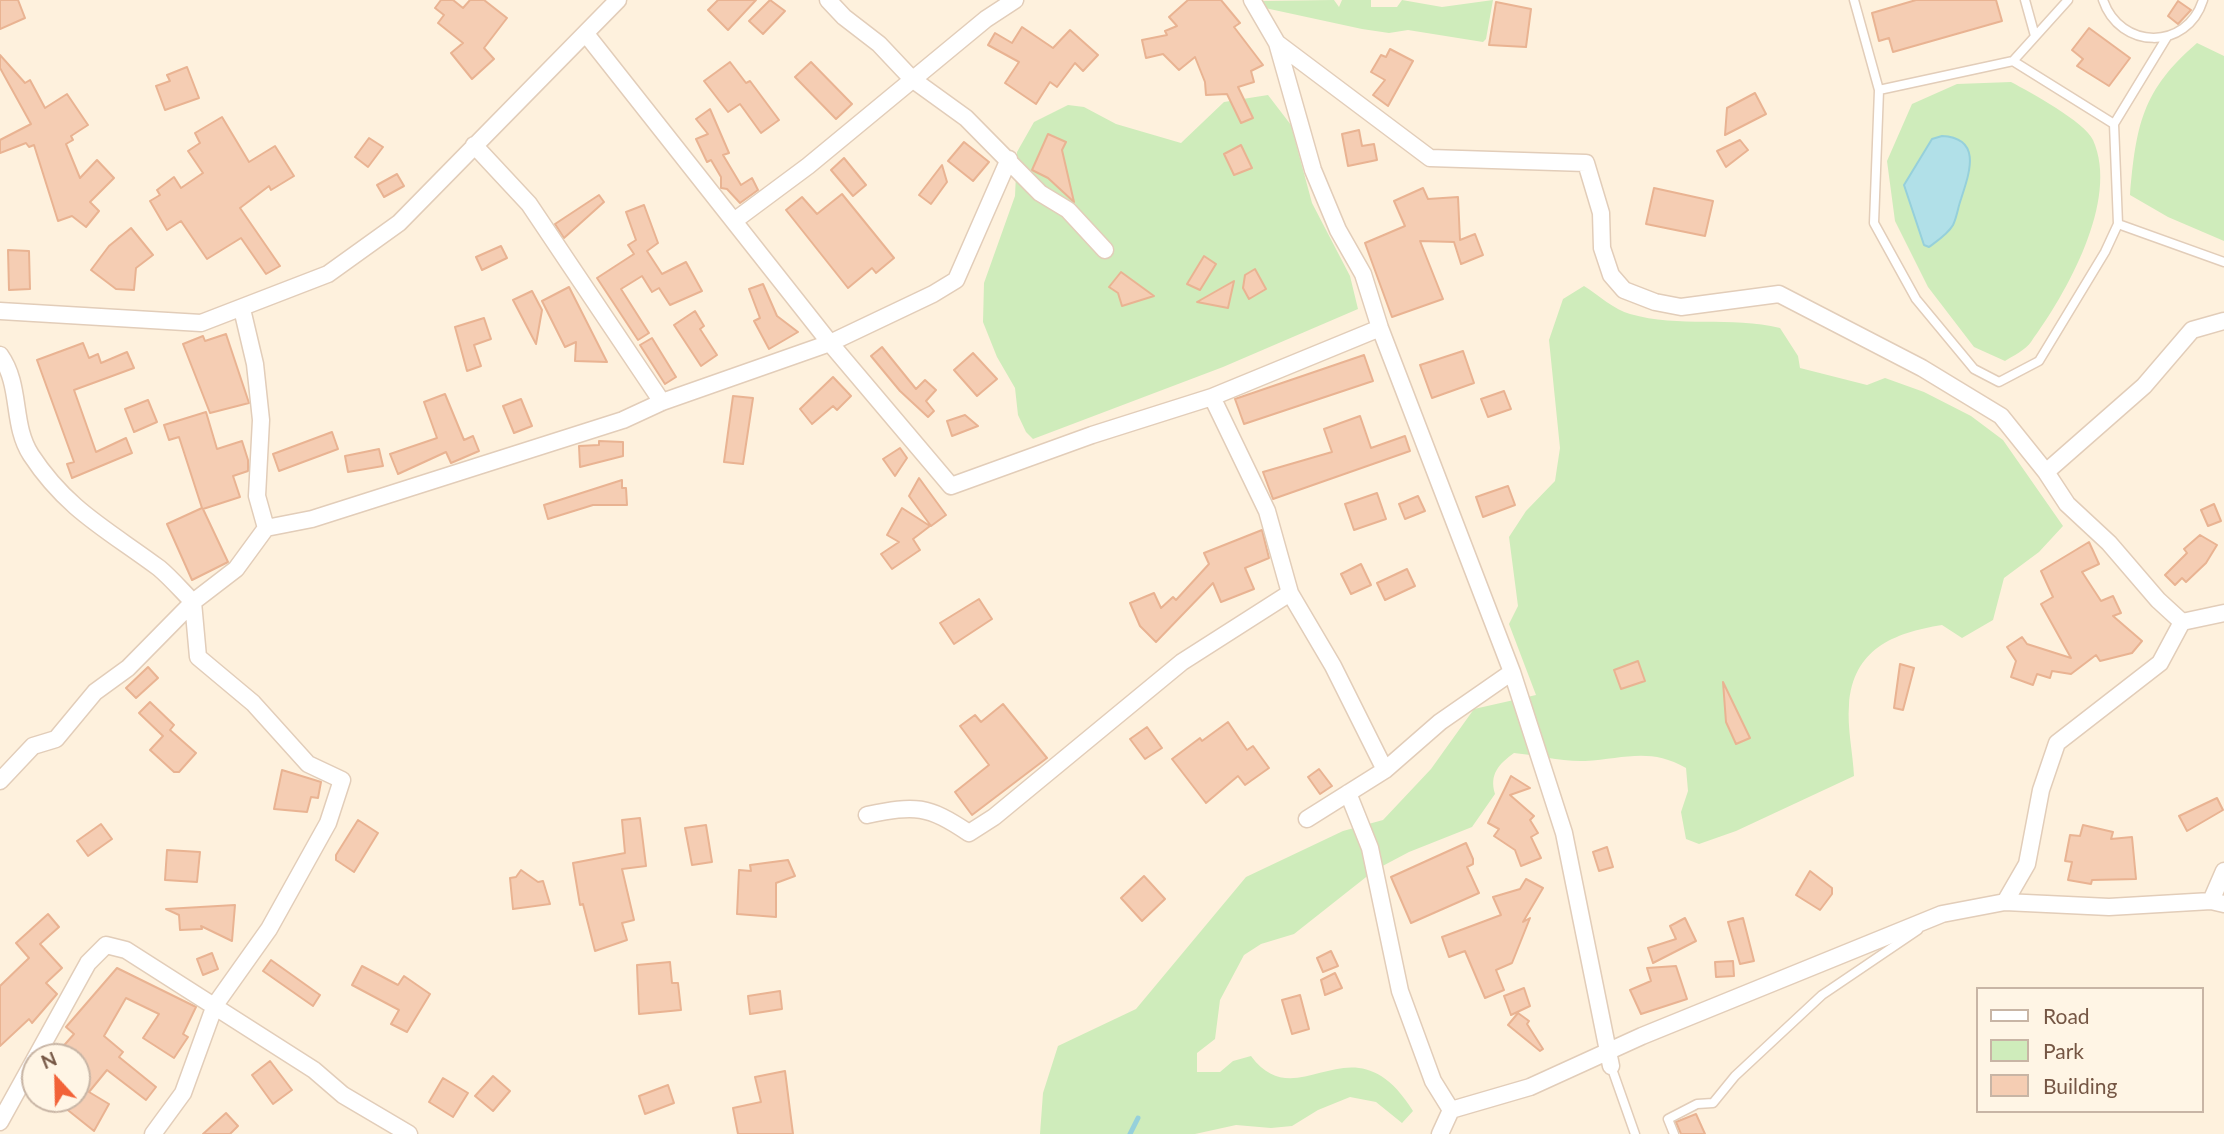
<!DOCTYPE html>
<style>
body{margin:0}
#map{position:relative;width:2224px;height:1134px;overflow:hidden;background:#fef1dd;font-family:Lato,sans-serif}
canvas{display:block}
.legend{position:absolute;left:1976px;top:987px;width:228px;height:126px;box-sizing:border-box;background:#fff5e5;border:2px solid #c8b5a5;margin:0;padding:9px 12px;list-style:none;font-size:21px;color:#755644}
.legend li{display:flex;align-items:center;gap:14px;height:35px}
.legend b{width:35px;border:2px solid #c8b5a5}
.north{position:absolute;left:21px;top:1043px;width:70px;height:70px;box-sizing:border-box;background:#fff5e5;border:2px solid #c8b5a5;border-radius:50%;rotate:338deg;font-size:19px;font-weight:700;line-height:28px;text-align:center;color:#755644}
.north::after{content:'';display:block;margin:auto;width:24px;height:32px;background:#f26238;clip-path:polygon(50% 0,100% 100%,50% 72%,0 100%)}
</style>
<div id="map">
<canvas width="2224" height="1134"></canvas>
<ul class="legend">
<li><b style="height:9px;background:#fff"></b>Road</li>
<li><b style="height:19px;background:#cfecbb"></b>Park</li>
<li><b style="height:19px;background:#f5cdb3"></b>Building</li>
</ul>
<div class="north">N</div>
</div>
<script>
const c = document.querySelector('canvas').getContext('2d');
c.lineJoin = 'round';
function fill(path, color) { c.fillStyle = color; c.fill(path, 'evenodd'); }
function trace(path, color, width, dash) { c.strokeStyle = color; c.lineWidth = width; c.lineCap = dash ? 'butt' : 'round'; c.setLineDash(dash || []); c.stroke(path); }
const green = new Path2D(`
 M1334,0l5,7 3,-7h29v7c2,0 22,0 26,0l5,-7 40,7 51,-7 -7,39 -3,3 -75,-12 -19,3 -27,-4 -97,-21 -3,-7z
 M2197,43l27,13v185l-56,-24 -38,-22c6,-69 12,-105 67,-152z
 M2011,82c19,10 74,40 82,58 27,60 -27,154 -62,202 -6,8 -18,14 -26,19l-31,-14 -46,-60 -33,-66 -8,-60 25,-57 45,-20z
 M1268,95l23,30 21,78 38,73 8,33 -135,58 -190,72 -7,-7 -8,-17 -3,-27 -18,-31 -14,-35 1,-39 31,-87 2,-44 17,-30 34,-17 16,2 32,17 65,19 43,-41z
 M1584,286c14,9 31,24 46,28 49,14 101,2 150,14l18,28 2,12 67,17 18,-7 39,14 47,24 32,24 60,86 -24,26 -35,26 -11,42 -31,18 -20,-13c-49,8 -89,24 -93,80 -2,23 4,48 5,71l-118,55 -37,13 -13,-5 -5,-27 7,-21 -2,-23c-37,-21 -62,-9 -101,-7 -23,1 -48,-6 -71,-8 -15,11 -25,21 -19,41l-23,33 -63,25 -34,18 -81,64 -33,10 -17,11 -24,45 -5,39 -18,14v19h23l13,-11 18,-5c48,65 101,-43 162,55l-11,12 -26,-21 -26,-5 -32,13 -26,16 -21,2 -35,-3 -41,9h-155l3,-41 15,-47 78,-37 110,-132 97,-46 40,-11 48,-51 43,-60 62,-14 -27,-71 9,-18 -9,-69 17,-26 29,-30 5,-33 -11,-108 14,-41z`);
const water = new Path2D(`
 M1942,136c41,2 27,38 19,63 -3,8 -4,18 -8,26 -5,9 -16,16 -24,22l-5,-2 -20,-60 28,-46z`);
const stream = new Path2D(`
 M1130,1134l8,-16`);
const building = new Path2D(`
 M0,0h18l7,18 -25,11z
 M441,0h12l10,8 7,-8h14l23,18 -23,30 10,11 -22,20 -21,-26 12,-10 -25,-20 6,-8 -9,-7z
 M718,0h38l-28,30 -20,-20z
 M770,0l15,11 -22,23 -14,-13z
 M1188,0h33l19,23 -6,4 29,38 -12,6 3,11 -16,5 15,31 -12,5 -14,-29 -21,1 -1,-13 -10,-25 -16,13 -16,-16 -17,4 -4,-18 25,-5 -2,-4 12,-5 -8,-9z
 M1916,0h80l6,21 -109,31 -4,-14 -10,3 -7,-28z
 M2178,1l13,9 -13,14 -10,-8z
 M1496,2l35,7 -5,38 -37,-2z
 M1022,27l31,21 17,-18 28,25 -15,16 -8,-8 -18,24 -7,-5 -14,22 -31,-21 14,-21 -31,-17 7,-12 17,10z
 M2089,28l41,30 -21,28 -32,-20 6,-7 -11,-9z
 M1390,49l23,12 -25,45 -15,-11 12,-15 -14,-8 10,-17 5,2z
 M0,55l25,28 5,-3 15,28 22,-14 21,31 -17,11 2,4 -7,4 14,34 17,-18 17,18 -24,24 9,9 -13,16 -14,-11 -14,5 -24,-76 -5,2 -3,-4 -26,10v-13l31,-16 -31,-56z
 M730,62l16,21 4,-2 29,39 -18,13 -21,-29 -12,8 -24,-31z
 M811,62l41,42 -16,15 -41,-42z
 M187,67l12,31 -34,12 -9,-24 14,-5 -3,-6z
 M1755,93l11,21 -41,21 2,-27z
 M710,109l19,44 -6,2 18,30 11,-7 6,12 -18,13 -13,-14 -6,-1v-11l-10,-17 -4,2 -11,-23 12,-5 -12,-15z
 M222,117l27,45 26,-16 19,30 -23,14 -2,-4 -29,22 40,58 -14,8 -25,-36 -34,21 -26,-38 -14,9 -17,-29 10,-6 -3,-5 17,-13 7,11 22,-15 -15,-22 12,-8 -5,-10z
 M1359,130l3,16 12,-2 3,16 -29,6 -6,-32z
 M1048,134l18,8 -4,8 12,52 -26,-24 -16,-8z
 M369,138l14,9 -15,20 -13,-10z
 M1740,140l8,10 -22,17 -9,-16z
 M964,142l25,20 -16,19 -25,-20z
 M1241,145l11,23 -18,7 -10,-21z
 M844,158l22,27 -13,11 -22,-26z
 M942,165l5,17 -16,22 -12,-9z
 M397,174l7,12 -20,11 -7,-12z
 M1423,188l5,11 30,-2 2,43 15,-6 8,21 -22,9 -7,-22 -34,-1 23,58 -51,18 -27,-74 40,-17 -11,-25z
 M1654,188l59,13 -8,35 -59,-12z
 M842,194l52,64 -18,15 -4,-5 -24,20 -62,-78 16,-13 15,17z
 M599,195l5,7 -40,36 -9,-14z
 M644,205l14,38 -11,8 15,23 24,-12 16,29 -32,14 -11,-17 -7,4 -10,-16 -21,13 28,44 -11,7 -41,-62 37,-24 -6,-9 8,-5 -10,-28z
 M131,228l22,27 -17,13 -2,22 -18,-1 -25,-19 18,-24z
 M501,246l6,12 -25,12 -6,-13z
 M8,250l21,1 1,38 -21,1z
 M1204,256l12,8 -16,26 -13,-6z
 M1255,269l11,20 -17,10 -6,-11 2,-13z
 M1121,272l33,24 -32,10 -4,-13 -9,-6z
 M1234,281l-6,27 -31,-6z
 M763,284l14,32 21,16 -29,17 -15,-28 6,-3 -11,-29z
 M569,287l38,75 -32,-1 1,-19 -11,5 -23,-46z
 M532,291l10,19 -6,34 -23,-44z
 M695,311l9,15 -4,3 17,26 -16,11 -27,-41z
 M484,318l7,21 -17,6 7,21 -14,5 -12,-44z
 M226,334l23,69 -39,10 -27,-69 20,-8 2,5z
 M652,338l24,39 -11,7 -25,-39z
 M83,343l6,15 9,-4 3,9 26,-11 7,16 -60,22 22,62 30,-14 6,15 -60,25 -5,-14 7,-2 -37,-102z
 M882,347l34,42 9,-9 11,10 -10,11 8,10 -6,6 -28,-26 -29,-35z
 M1463,351l11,32 -42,15 -12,-33z
 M973,353l24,26 -20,17 -23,-26z
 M1364,355l9,26 -129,43 -9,-25z
 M833,377l18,19 -14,14 -4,-4 -21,18 -12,-15z
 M1504,391l7,18 -23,8 -7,-18z
 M445,394l19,46 9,-4 6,15 -28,12 -5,-11 -48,22 -8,-20 47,-16 -13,-36z
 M733,396l20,2 -10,66 -19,-2z
 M521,399l11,27 -18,7 -11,-27z
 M148,400l9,22 -23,10 -9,-23z
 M206,412l11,37 25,-8 6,19v11l-15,5 7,21 -37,12 25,53 -36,18 -25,-56 35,-16 -23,-71 -10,3 -5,-15z
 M965,415l13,11 -26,10 -5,-15z
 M1360,416l11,32 34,-12 5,15 -137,48 -10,-27 69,-20 -8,-23z
 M332,432l6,17 -59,22 -6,-17z
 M599,441l24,1v14l-43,11 -1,-21 20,-1z
 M900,448l7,10 -12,18 -12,-17z
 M379,449l4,17 -35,6 -3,-16z
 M919,478l27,37 -15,11 -22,-30z
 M622,480v8h4l1,17h-34l-45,14 -4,-14z
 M1508,486l7,19 -32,12 -7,-20z
 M1377,493l9,26 -32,11 -9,-26z
 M1418,496l7,15 -20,8 -6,-15z
 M2214,504l7,17 -13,5 -7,-16z
 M902,508l28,18 -17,13 7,11 -28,19 -11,-15 18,-12 -12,-7z
 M1262,530l7,28 -24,10 9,21 -33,13 -8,-19 -57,59 -16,-16 -10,-23 24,-10 7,15 12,-11 3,3 33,-36 -5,-11z
 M2200,535l17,10 -11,18 -20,19 -4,-4 -7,7 -10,-10 22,-22 -3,-4z
 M2089,542l10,22 -17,8 19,29 12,-5 8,17 -8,3 29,25 -10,12 -32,8 -4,-6 -25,19 -19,-3 -2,7 -13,-4 -4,11 -22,-8 5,-16 -9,-14 15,-10 5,7 44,14 -30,-54 12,-7 -12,-26z
 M1361,564l10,21 -20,9 -10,-20z
 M1407,569l8,17 -30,14 -8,-17z
 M979,599l13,20 -38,25 -14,-21z
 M1638,661l7,20 -24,8 -7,-19z
 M1900,664l14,4 -11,42 -9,-2z
 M148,667l10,11 -22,20 -10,-10z
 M1723,682l27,56 -14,6 -10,-22z
 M150,702l24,23 -4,5 26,23 -17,19h-5l-24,-22 13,-14 -24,-23z
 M1003,704l44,54 -75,57 -17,-23 34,-27 -29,-39 15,-11 6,7z
 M1228,722l19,28 6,-4 16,22 -24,17 -7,-9 -32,27 -34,-44 28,-21 2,3z
 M1147,727l15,21 -17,11 -15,-20z
 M1319,769l13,17 -12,8 -12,-17z
 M282,770l39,12 -3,16 -7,-1 -4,15 -33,-3z
 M1511,776l19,12 -20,7 24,21 -4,4 8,13 -7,4 10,21 -20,8 -6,-16 -21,-14 5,-7 -11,-6z
 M2217,798l6,12 -36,21 -8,-15z
 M640,818l6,48 -24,3 12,51 -12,3 5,17 -32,11 -12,-47 -3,1 -7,-42 52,-10 -3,-33z
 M358,820l20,13 -24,39 -18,-12v-5z
 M101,824l11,15 -24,17 -11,-15z
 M706,825l6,37 -20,3 -7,-37z
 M2083,825l30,7 -2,7 21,-2 4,42 -44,1 -1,4 -23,-4 4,-18 -7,-1 5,-26 10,1z
 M1466,843l7,16v5l-6,3 12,26 -68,30 -20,-46z
 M1607,847l6,20 -14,4 -6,-19z
 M167,850l33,2 -3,30 -32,-2z
 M788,860l7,16 -19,7v34l-39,-3 2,-44 12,1 -1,-6z
 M521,870l17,12 5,-1 7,23 -37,5 -3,-31 6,-1z
 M1810,871l22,17v6l-12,16 -24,-15z
 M1144,876l21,23 -23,22 -21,-23z
 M1526,879l17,9 -20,34 7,-4 -18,45 -16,7 8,20 -19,8 -20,-47 -16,6 -7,-20 59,-22 -8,-18 27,-8z
 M235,905l-3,36 -31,-15 1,3 -22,1 -1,-15 -13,-6z
 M48,914l11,13 -19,17 22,24 -16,15 11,11 -25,29 -3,-4 -29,27v-60l29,-28 -13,-15z
 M1685,918l11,23 -43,22 -5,-15 28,-9 -6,-13z
 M1743,918l11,43 -14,3 -12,-42z
 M1331,951l7,15 -15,6 -6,-14z
 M212,953l6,16 -15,6 -6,-16z
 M271,960l49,35 -7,11 -50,-35z
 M1733,961l1,15 -18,1 -1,-15z
 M670,962l2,21h6l3,27 -42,4 -2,-49z
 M362,966l36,19 6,-9 26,18 -23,38 -16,-8 8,-14 -47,-25z
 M1676,966l11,33 -46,15 -11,-24 21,-9 -4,-13z
 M117,968l79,39 -13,27 5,3 -14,21 -31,-20 16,-24 -33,-16 -22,38 19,16 -4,5 37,30 -10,13 -39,-30 -18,22 20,12 -15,27 -40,-32h23v-42h-9l-8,-7 14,-16 -8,-7z
 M1335,973l7,15 -17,7 -4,-15z
 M1524,988l6,18 -19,9 -7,-19z
 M780,991l2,18 -32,5 -2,-18z
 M1300,995l9,34 -17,5 -10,-34z
 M1518,1013l11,8 -2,3 16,25 -3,2 -32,-26z
 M270,1061l22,29 -19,14 -21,-29z
 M785,1071l8,63h-55l-5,-26 28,-6 -6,-25z
 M493,1076l17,15 -17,20 -18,-15z
 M443,1078l25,15 -15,24 -24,-15z
 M668,1085l6,18 -29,11 -6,-18z
 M226,1113l12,13 -8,8h-27z
 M1696,1114l9,20h-24l-5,-12z`);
const service = new Path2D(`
 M1854,0l25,90 -5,133 42,76 58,70 25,13 40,-21 66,-109 13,-28 -4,-100 53,-87
 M2025,0l10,36
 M2103,0c17,50 84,51 100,0
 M2013,61l55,-61
 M1879,90l134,-29 101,63
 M2118,224l106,38
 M1611,1066l24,68
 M1674,1134l-6,-15 29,-15 16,-1 22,-27 87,-81 96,-65`);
const minor = new Path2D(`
 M828,0l16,17 35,27 33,35 54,39 74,75 28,17 37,40
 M1252,0l25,43 36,127 25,60 25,44 17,54 132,344 52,161 47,233
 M586,34l244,309 121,143 141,-51 120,-38 168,-69
 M1277,43l153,115 156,5 15,50 1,35 9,27 13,15 31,12 26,5 98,-13 143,74 79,48 45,56 21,32 42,39 49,57 24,22
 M474,145l55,59 133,198
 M734,221l74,-55 178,-147 29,-19
 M242,309l13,55 6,56 -4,76 9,32
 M0,311l201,12 127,-49 71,-51 219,-223
 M0,355c22,31 11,69 31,100 36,55 77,75 128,113 12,10 23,23 34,34l5,55 55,46 55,61 34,16 -14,43 -59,106 -54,76 -32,88 -30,41
 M1212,397l55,114 23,82 43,73 52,104
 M2046,472l98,-86 48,-56 32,-9
 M0,781l33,-35 23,-7 39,-47 33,-24 65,-66 43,-33 30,-41 46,-9 311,-99 39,-18 168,-59 103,-49 23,-14 53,-121
 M1348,793l22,55 30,143 33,90 18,29
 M867,815c49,-10 60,-10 102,18l25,-16 188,-155 108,-69
 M1307,819l78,-49 55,-48 72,-50
 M2211,901l13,-30
 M2005,902l22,-38 14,-74 16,-47 103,-80 22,-41 42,-9
 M0,1122l88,-159 18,-18 20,5 188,120 29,25 66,39
 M1440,1134l11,-24 79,-23 112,-51 300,-122 63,-12 104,5 102,-6 13,3`);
fill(green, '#cfecbb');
fill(water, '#b1e0e8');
trace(water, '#96d0db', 2);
trace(stream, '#96d0db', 5);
fill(building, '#f5cdb3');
trace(building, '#e9b392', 2);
trace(service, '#e2cdb9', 11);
trace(minor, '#e2cdb9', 19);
trace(service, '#fff', 8);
trace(minor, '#fff', 16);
</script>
